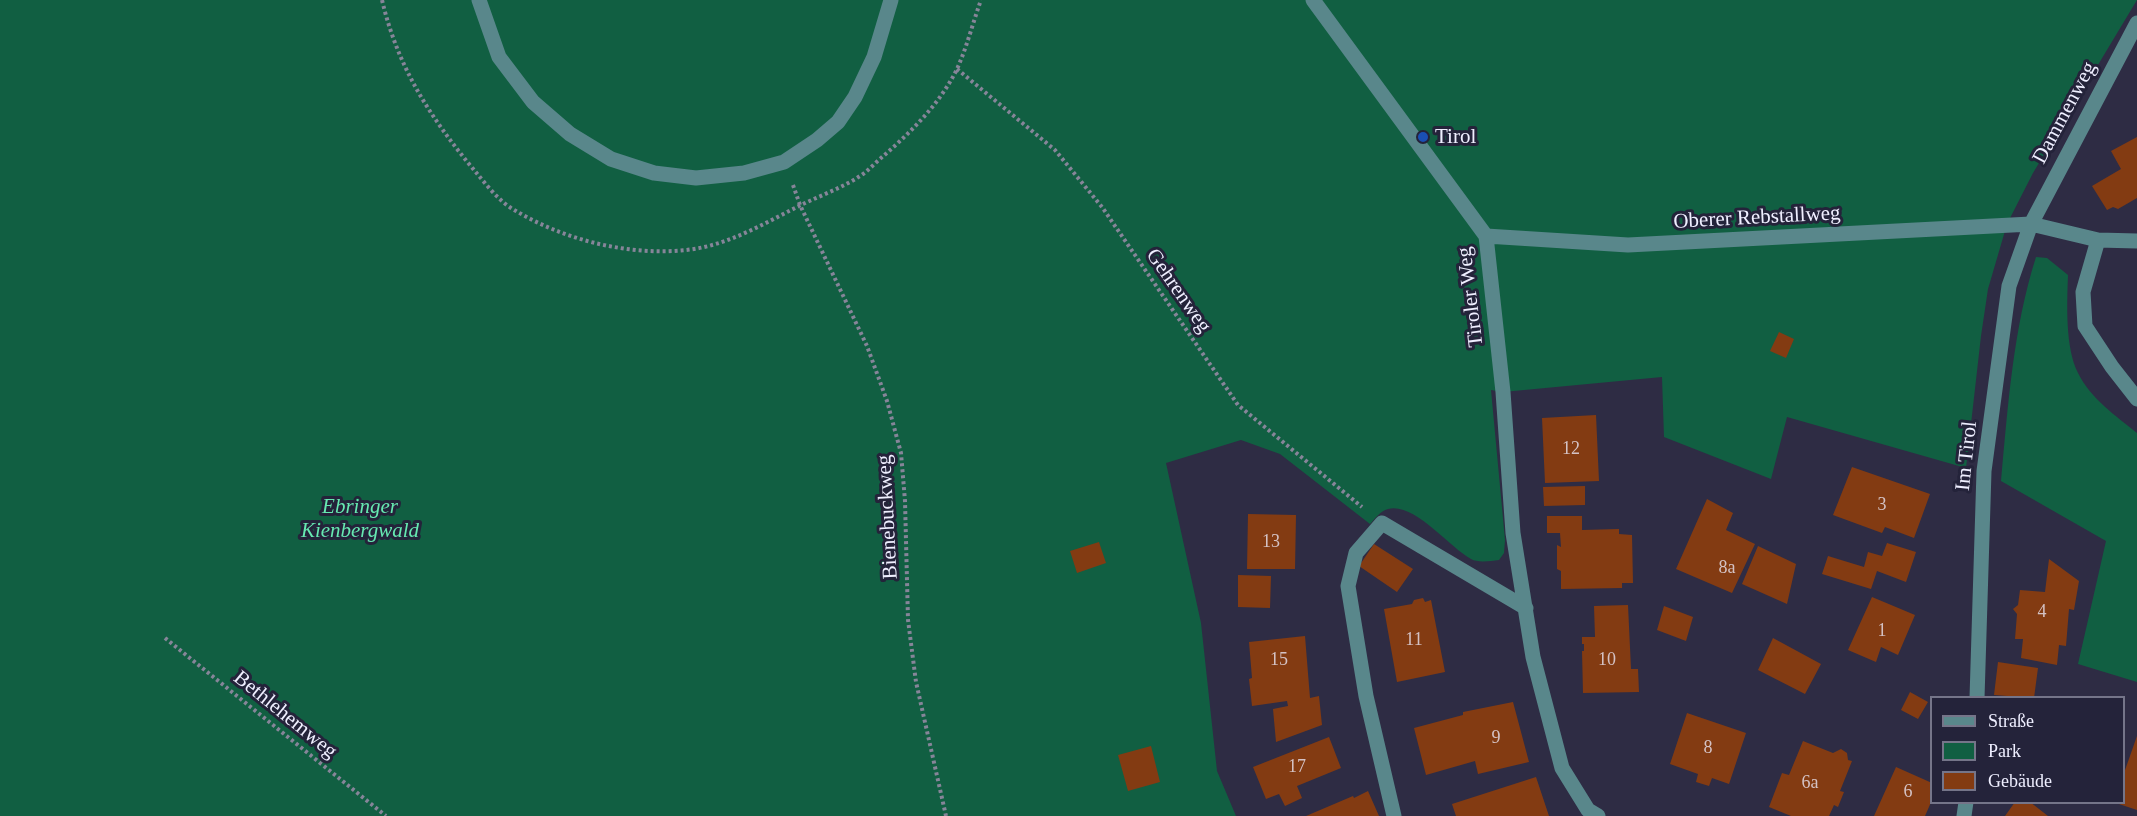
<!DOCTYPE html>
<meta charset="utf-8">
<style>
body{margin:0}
#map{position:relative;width:2137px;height:816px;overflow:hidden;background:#2e2c44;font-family:Georgia,serif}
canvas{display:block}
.legend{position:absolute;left:1930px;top:696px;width:195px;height:108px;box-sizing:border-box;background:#24233a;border:2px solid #757589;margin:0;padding:8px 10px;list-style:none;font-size:18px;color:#efefff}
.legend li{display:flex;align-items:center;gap:12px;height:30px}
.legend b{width:30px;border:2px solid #757589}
</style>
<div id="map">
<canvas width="2137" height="816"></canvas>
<ul class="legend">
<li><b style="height:8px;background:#59878b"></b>Straße</li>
<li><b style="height:16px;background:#115f42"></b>Park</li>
<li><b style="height:16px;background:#833b12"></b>Gebäude</li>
</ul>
</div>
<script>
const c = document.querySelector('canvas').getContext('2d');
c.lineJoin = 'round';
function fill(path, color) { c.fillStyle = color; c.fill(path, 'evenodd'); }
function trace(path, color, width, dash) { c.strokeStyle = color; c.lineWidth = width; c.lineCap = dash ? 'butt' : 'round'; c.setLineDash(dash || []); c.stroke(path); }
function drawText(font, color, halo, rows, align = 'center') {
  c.font = font + ' Georgia,serif'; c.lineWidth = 6; c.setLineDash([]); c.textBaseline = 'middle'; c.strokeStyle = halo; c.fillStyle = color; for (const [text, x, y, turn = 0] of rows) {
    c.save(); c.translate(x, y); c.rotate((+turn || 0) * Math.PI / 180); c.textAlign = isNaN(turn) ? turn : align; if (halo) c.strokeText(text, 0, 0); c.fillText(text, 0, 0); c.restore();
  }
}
const green = new Path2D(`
 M0,0h2137l-104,173 -26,51 -19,65 -7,47 -15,132 -179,-51 -16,62 -107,-42 -2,-60 -159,15 -12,-2 14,150 -1,13 -5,7c-9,1 -21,3 -28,-1 -22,-12 -57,-57 -83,-50 -8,2 -13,10 -18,15l-90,-70 -39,-14 -75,23 35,160 16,148 19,45h-1236z
 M2036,257l11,1 21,17c-1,28 -3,73 10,98 12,25 38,43 59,60v249l-59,-18 28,-123 -105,-60c7,-75 12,-152 35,-224z`);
const building = new Path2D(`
 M2137,137v61l-19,11 -5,-2 -6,3 -15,-24 29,-17 -10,-18z
 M1779,332l15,7 -8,19 -16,-7z
 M1596,415l3,66 -54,2 -3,-65z
 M1852,467l78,27 -16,44 -29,-11 -3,6 -49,-18z
 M1585,486v19l-41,1 -1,-19z
 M1707,499l26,14 -7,17 29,14 -23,49 -56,-24z
 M1248,514l48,1 -1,54h-48z
 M1547,516h35v14l37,-1v5l13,1 1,48h-11v5l-61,1v-18l-4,-2v-24l4,2 -1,-14h-13z
 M1099,542l7,21 -29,10 -7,-22z
 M1887,543l29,9 -10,30 -29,-11 -6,18 -49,-15 6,-18 36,11 4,-15 14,4z
 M1374,544l39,25 -16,23 -38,-26z
 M1758,546l38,18 -9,40 -45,-20z
 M2049,559l30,22 -5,29 -5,-1 -3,37 -7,-1 -2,20 -36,-7 2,-19h-8l2,-25 -4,-5 5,-4 2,-15 25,2z
 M1238,575l33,1 -1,32 -32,-1z
 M1872,597l43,18 -17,40 -17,-8 -5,15 -28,-12z
 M1423,598l2,4 6,-2 14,72 -48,10 -13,-73 28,-5 2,-4z
 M1628,605l3,64h7l1,23 -56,1 -1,-42h2v-7h-2v-7h13l-1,-31z
 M1664,606l29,11 -7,24 -29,-11z
 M1305,636l5,62 9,-2 3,29 -46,17 -3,-33 15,-3 -1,-5 -35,5 -3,-27 3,-1 -3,-36z
 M1773,638l48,26 -16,30 -47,-24z
 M1998,662l40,6 -4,30 -40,-3z
 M1910,692l18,10 -10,17 -17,-9z
 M1513,702l16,60 -51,12 -3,-13 -49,14 -12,-47 49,-13v-3z
 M1687,713l59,20 -17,51 -17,-6 -3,8 -13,-4 2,-8 -28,-10z
 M2137,736v74l-21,-7 8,-1v-29z
 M1329,737l12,31 -44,18 5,12 -17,8 -6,-12 -13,5 -13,-32z
 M1803,741l30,12 8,-4 6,4 1,7 4,1 -12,30 4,1 -6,15 -4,-2 -5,11h-38l-22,-9 13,-34 7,2z
 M1151,746l9,36 -32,9 -10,-36z
 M1896,767l36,16v17l-7,16h-51z
 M1536,777l13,39h-93l-4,-12z
 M1368,791l11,25h-73l47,-20 1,2z
 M2015,802h15l18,14h-43z`);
const path = new Path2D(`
 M382,0c16,68 48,117 92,170 12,14 25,32 42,41 49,29 112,45 170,39 41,-4 77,-26 113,-44 20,-10 43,-18 61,-30 8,-5 14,-12 21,-18 29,-25 59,-54 76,-89 10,-22 16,-47 24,-69
 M957,69l98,81 47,57 136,198 124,102
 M793,185l7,20 67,141 20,55 14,52 4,48 3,119 8,62 30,134
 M165,638l221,178`);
const minor = new Path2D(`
 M479,0l20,57 34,45 37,32 41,25 43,14 42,5 48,-5 40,-11 33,-22 21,-18 17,-25 19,-40 17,-57
 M1313,0l173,236 17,156 10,141 20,124 29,111 26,42 10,6
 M1486,236l142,9 403,-21 67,16 39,1
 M2098,240l-15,52 2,34 27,41 25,32
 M1977,698l7,-227 25,-185 22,-62 106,-201
 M1394,816l-28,-120 -18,-110 8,-33 26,-30 144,85
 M1964,816l2,-14`);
const markers = [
 [1423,137,6,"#1a4fb4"]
];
const numberNames = [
 ["12",1571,449],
 ["3",1882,505],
 ["13",1271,542],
 ["8a",1727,568],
 ["4",2042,612],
 ["1",1882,631],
 ["11",1414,640],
 ["15",1279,660],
 ["10",1607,660],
 ["9",1496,738],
 ["8",1708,748],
 ["17",1297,767],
 ["6a",1810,783],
 ["6",1908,792]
];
const streetNames = [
 ["Dammenweg",2065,113,-62],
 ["Oberer Rebstallweg",1757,218,-3],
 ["Gehrenweg",1178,291,55],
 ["Tiroler Weg",1471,297,-97],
 ["Im Tirol",1967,456,-84],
 ["Bienebuckweg",888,517,-93],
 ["Bethlehemweg",285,715,39]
];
const poiNames = [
 ["Tirol",1435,137]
];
const parkNames = [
 ["Ebringer",360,507],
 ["Kienbergwald",360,531]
];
fill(green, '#115f42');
fill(building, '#833b12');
trace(path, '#868599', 4, [3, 3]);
trace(minor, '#59878b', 15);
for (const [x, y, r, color] of markers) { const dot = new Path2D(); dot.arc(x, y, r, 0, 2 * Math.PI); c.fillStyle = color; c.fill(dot); trace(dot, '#24233a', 2); }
drawText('18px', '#d4c2c4', null, numberNames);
drawText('21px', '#efefff', '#24233a', streetNames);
drawText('21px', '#efefff', '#24233a', poiNames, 'left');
drawText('italic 21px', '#66e9b1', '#24233a', parkNames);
</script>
